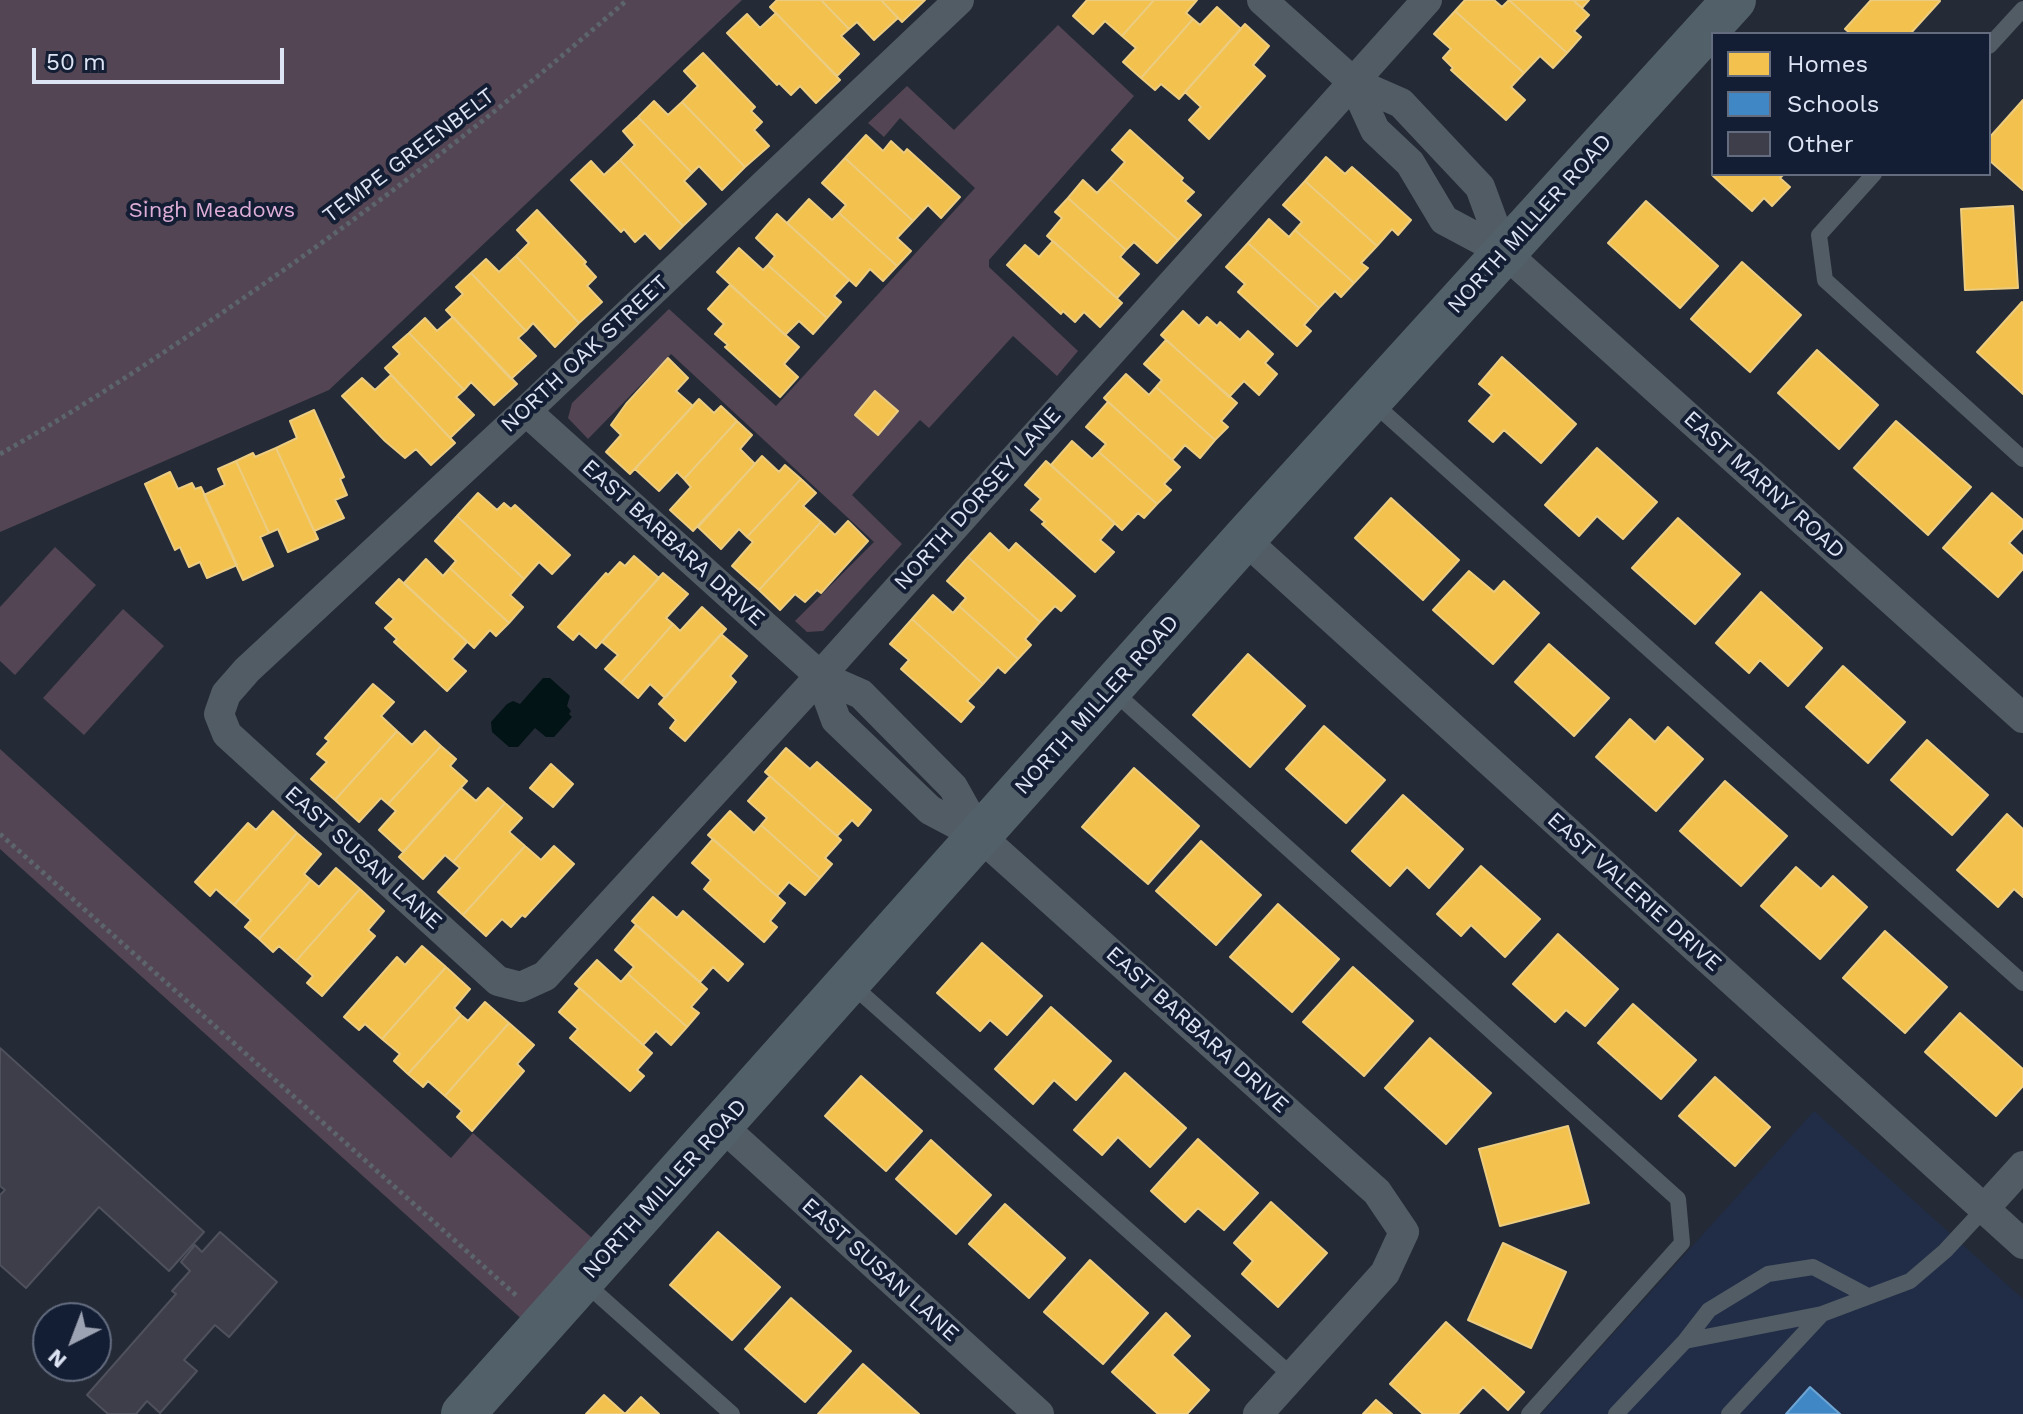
<!DOCTYPE html>
<style>
body{margin:0}
#map{position:relative;width:2023px;height:1414px;overflow:hidden;background:#242a36;font-family:"Work Sans",sans-serif}
canvas{display:block}
.legend{position:absolute;left:1711px;top:32px;width:280px;height:144px;box-sizing:border-box;background:#131d33;border:2px solid #646d80;margin:0;padding:10px 14px;list-style:none;font-size:24px;color:#dde4f4}
.legend li{display:flex;align-items:center;gap:16px;height:40px}
.legend b{width:40px;border:2px solid #646d80}
.north{position:absolute;left:32px;top:1302px;width:80px;height:80px;box-sizing:border-box;background:#131d33;border:2px solid #646d80;border-radius:50%;rotate:222deg;font-size:22px;font-weight:700;line-height:32px;text-align:center;color:#dde4f4}
.north::after{content:'';display:block;margin:auto;width:28px;height:36px;background:#9ca3b2;clip-path:polygon(50% 0,100% 100%,50% 72%,0 100%)}
.scale{position:absolute;left:32px;top:48px;width:252px;height:36px;box-sizing:border-box;border:4px solid #dde4f4;border-top:0;padding-left:10px;font-size:24px;line-height:28px;white-space:nowrap;color:#dde4f4;-webkit-text-stroke:6px #131d33;paint-order:stroke}
</style>
<div id="map">
<canvas width="2023" height="1414"></canvas>
<ul class="legend">
<li><b style="height:22px;background:#f2c14e"></b>Homes</li>
<li><b style="height:22px;background:#3f88c5"></b>Schools</li>
<li><b style="height:22px;background:#3d3e49"></b>Other</li>
</ul>
<div class="north">N</div>
<div class="scale">50 m</div>
</div>
<script>
const c = document.querySelector('canvas').getContext('2d');
c.lineJoin = 'round';
function fill(path, color) { c.fillStyle = color; c.fill(path, 'evenodd'); }
function trace(path, color, width, dash) { c.strokeStyle = color; c.lineWidth = width; c.lineCap = dash ? 'butt' : 'round'; c.setLineDash(dash || []); c.stroke(path); }
function drawText(font, color, halo, rows, align = 'center') {
  c.font = font + ' "Work Sans",sans-serif'; c.lineWidth = 8; c.setLineDash([]); c.textBaseline = 'middle'; c.strokeStyle = halo; c.fillStyle = color; for (const [text, x, y, turn = 0] of rows) {
    c.save(); c.translate(x, y); c.rotate((+turn || 0) * Math.PI / 180); c.textAlign = isNaN(turn) ? turn : align; if (halo) c.strokeText(text, 0, 0); c.fillText(text, 0, 0); c.restore();
  }
}
const built = new Path2D(`
 M1814,1111l209,188v115h-482z`);
const green = new Path2D(`
 M0,0h742l-413,390 -329,142z
 M1058,25l76,71 -145,164v7l89,84 -21,25 -44,-40 -84,92 -9,-8 -68,75 50,49 -79,87 -16,1 -12,-11 79,-79 -203,-188 -83,85 -20,-21 4,-15 97,-94 107,97 199,-218 -75,-70 -16,19 -16,-14 39,-37 47,44z
 M55,547l41,38 -81,90 -15,-14v-54z
 M123,609l41,37 -80,89 -41,-37z
 M0,749l451,409 22,-25 135,119 -72,80 -536,-483z`);
const water = new Path2D(`
 M543,678h7l20,18 -3,10 4,5 -2,3 3,3 -18,20h-8l-11,-9 -17,19h-9l-17,-15 -1,-10 16,-18 6,-3 7,3z`);
const homes = new Path2D(`
 M777,0h44l28,29 -8,7 18,18 -22,22 -67,-69z
 M821,0h60l17,18 -24,22 -17,-18 -8,7z
 M881,0h44l-23,22z
 M1087,0h67l-32,36 -17,-15 -12,13 -20,-18z
 M1154,0h43l-11,13 7,6 -52,59 -18,-16 13,-14 -14,-12z
 M1465,0h29l8,7 7,-7 58,53 -14,15 -13,-12 -16,17 -69,-62z
 M1509,0h64l16,15 -15,16 7,6 -14,16z
 M1573,0h16l-7,8z
 M1871,0h68l1,1 -30,33h-59l-6,-5z
 M1217,7l24,22 -62,70 -18,-15 -6,6 -14,-12 52,-59 7,6z
 M1455,11l69,62 -13,14 14,13 -19,20 -55,-50 2,-2 -10,-10 8,-9 -17,-15z
 M776,13l64,67 -24,23 -16,-17 -9,9 -12,-12 -2,2 -50,-52 20,-19 13,14z
 M1245,24l24,22 -16,19 12,11 -56,63 -20,-19 12,-13 -16,-15z
 M703,53l52,54 -4,4 11,11 -8,8 15,16 -24,21 -63,-65 16,-16 -14,-15z
 M2023,100v90l-34,-30v-22z
 M654,101l14,14 14,-13 63,65 -23,23 -23,-24 -7,7 -54,-56z
 M638,117l54,56 -8,8 22,23 -23,22 -63,-66 15,-15 -12,-14z
 M1130,130l53,48 -2,3 13,11 -9,9 16,14 -23,25 -68,-61 15,-17 -13,-12z
 M866,135l17,16 8,-10 13,12 3,-4 53,48 -19,21 -13,-13 -15,16 -68,-63z
 M1326,157l19,17 7,-7 59,53 -13,15 -6,-6 -15,17 -72,-65z
 M845,158l68,63 -16,17 14,13 -14,15 -58,-53 7,-8 -24,-22z
 M620,160l63,66 -23,23 -15,-16 -10,9 -11,-13 -3,3 -50,-52 20,-19 13,14z
 M1715,174h69l-4,4 10,9 -18,19 -8,-8 -12,13 -39,-35z
 M1110,179l68,61 -21,23 -23,-21 -8,8 -58,-52 15,-18 14,13z
 M1305,181l72,65 -16,17 7,5 -14,15 -59,-53 7,-8 -19,-17z
 M1068,198l58,52 -6,7 19,17 -22,24 -70,-62 15,-18 -7,-6z
 M809,199l23,21 7,-7 58,53 -14,15 -13,-12 -14,17 -69,-63z
 M1646,201l72,65 -38,42 -72,-65z
 M2013,206l5,82 -53,2 -4,-81z
 M537,210l49,52 -2,2 12,13 -9,9 15,16 -23,21 -63,-67 13,-13 -12,-13z
 M777,214l72,66 -15,16 7,6 -14,16 -59,-53 7,-9 -19,-18z
 M1269,219l20,18 6,-7 59,53 -13,14 -6,-6 -16,17 -71,-65z
 M1053,241l69,62 -22,24 -16,-15 -9,10 -12,-11 -2,3 -54,-49 18,-20 14,12z
 M1248,243l71,65 -15,17 7,6 -14,15 -59,-54 7,-8 -19,-17z
 M739,248l24,22 5,-5 59,53 -14,16 -14,-13 -14,14 -68,-63z
 M516,256l63,67 -24,24 -22,-24 -7,8 -55,-58 15,-14 13,13z
 M1742,262l59,53 -51,57 -59,-53z
 M471,273l55,58 -8,7 18,18 -25,23 -65,-69 17,-16 -7,-7z
 M730,285l69,62 -15,17 14,13 -18,20 -55,-50 3,-2 -13,-11 9,-10 -16,-15z
 M2022,302l1,1v91l-46,-42z
 M1183,311l16,15 8,-9 10,9 3,-4 20,18 8,-9 25,23 -8,9 12,11 -18,21 -15,-14 -15,16 -68,-62z
 M453,317l64,67 -23,21 -23,-23 -7,8 -55,-57 16,-15 12,13z
 M409,333l55,57 -8,7 18,18 -24,23 -65,-70 15,-14 -7,-7z
 M1166,340l71,63 -16,18 7,6 -13,13 -59,-53 6,-7 -18,-16z
 M1817,350l61,55 -39,44 -61,-56z
 M1502,357l74,67 -35,39 -37,-33 -11,12 -24,-21 23,-26 -13,-11z
 M668,358l20,20 -12,13 17,15 -63,68 -24,-22 15,-17 -10,-10 15,-21z
 M1126,374l23,21 7,-8 59,53 -15,18 -15,-13 -13,15 -68,-62z
 M391,375l64,68 -24,22 -15,-16 -11,9 -20,-17 -43,-45 20,-18 13,12z
 M875,391l23,20 -20,24 -23,-20z
 M699,399l15,14 7,-7 16,15 -53,58 -7,-7 -18,19 -24,-22z
 M1108,402l72,65 -16,17 7,6 -14,14 -58,-52 7,-8 -20,-17z
 M314,410l30,67 -4,2 7,16 -12,5 9,18 -30,13 -38,-83 21,-10 -7,-17z
 M737,421l15,14 -12,14 15,15 -62,67 -23,-21 21,-23 -7,-8z
 M1896,421l75,66 -43,48 -74,-67z
 M1072,441l20,18 7,-7 58,52 -13,14 -6,-5 -16,17 -71,-65z
 M276,448l42,91 -30,13 -10,-23 -9,4 -33,-72 17,-8 2,4z
 M1597,448l60,54 -34,37 -26,-23 -18,20 -34,-31z
 M762,456l17,16 6,-7 16,14 -54,58 -8,-8 -18,20 -23,-22z
 M236,461l33,72 -9,4 13,29 -30,14 -39,-85 21,-10 -7,-16z
 M1046,461l69,62 -15,17 14,12 -19,20 -53,-48 3,-2 -14,-12 10,-11 -16,-14z
 M170,472l8,17 14,-6 3,6 6,-2 36,78 -30,13 -7,-16 -11,5 -9,-20 -5,3 -30,-66z
 M801,479l15,14 -13,13 18,16 -62,68 -27,-24 21,-24 -6,-5z
 M478,493l19,17 7,-7 7,6 4,-4 55,50 -18,19 -13,-12 -15,17 -67,-63z
 M1992,493l31,27v8l-14,15 14,13v13l-25,28 -55,-49z
 M1391,498l68,62 -36,40 -68,-62z
 M457,516l67,63 -14,16 13,12 -14,16 -59,-55 6,-7 -21,-20z
 M1678,518l62,56 -45,50 -63,-56z
 M848,521l20,20 -47,52 -4,-3 -12,12 -10,-8 -15,16 -21,-20 62,-68 14,13z
 M990,533l19,18 7,-8 59,53 -14,15 -6,-5 -15,16 -72,-65z
 M634,556l25,22 -63,70 -17,-15 -6,7 -15,-13 48,-54 2,2 12,-13 5,4z
 M968,557l72,65 -15,17 6,6 -13,14 -59,-53 7,-8 -19,-17z
 M426,559l17,17 7,-8 59,55 -13,13 -6,-6 -16,18 -70,-65z
 M1469,571l25,21 10,-11 35,32 -46,51 -60,-54z
 M663,573l25,21 -22,24 7,6 -52,59 -16,-14 13,-14 -16,-13z
 M399,579l68,63 -15,17 14,12 -19,20 -53,-49 3,-3 -12,-11 9,-9 -18,-16z
 M1761,592l61,56 -34,38 -28,-26 -11,13 -33,-30z
 M933,595l20,18 6,-7 59,53 -13,14 -7,-6 -15,17 -71,-65z
 M702,607l24,22 -61,69 -15,-14 -12,14 -17,-15 52,-59 7,7z
 M912,619l71,65 -16,17 7,6 -13,15 -60,-53 8,-9 -19,-16z
 M721,634l26,22 -17,20 6,6 -4,5 -47,54 -15,-13 6,-8 -17,-16z
 M1549,644l60,54 -35,38 -59,-54z
 M1248,654l57,52 -55,61 -57,-52z
 M1843,666l62,56 -37,41 -62,-56z
 M373,684l21,18 -13,14 16,15 -62,69 -24,-21 16,-17 -10,-8 12,-13 -4,-3z
 M1630,719l25,23 13,-15 35,32 -47,52 -60,-54z
 M1324,726l61,54 -39,43 -60,-54z
 M397,731l15,14 13,-14 16,15 -53,58 -7,-6 -22,24 -24,-22z
 M1927,740l61,55 -36,40 -61,-55z
 M441,746l15,13 -6,7 17,15 -64,71 -24,-22 17,-19 -8,-7z
 M786,748l24,21 7,-7 54,48 -13,16 -6,-6 -15,16 -72,-64z
 M551,764l22,20 -20,23 -23,-19z
 M1134,768l65,58 -51,58 -66,-57z
 M770,776l71,64 -16,18 7,6 -12,14 -59,-53 6,-7 -19,-17z
 M1725,781l62,55 -46,50 -61,-55z
 M461,788l15,13 12,-13 17,15 -52,59 -8,-7 -22,24 -24,-22z
 M1403,795l60,54 -34,39 -22,-21 -17,19 -38,-35z
 M505,803l17,15 -13,14 16,14 -62,69 -25,-23 22,-24 -7,-6z
 M273,811l24,22 -63,72 -18,-16 -6,7 -15,-14 53,-59 8,7z
 M730,811l24,22 7,-8 59,53 -15,17 -16,-13 -12,14 -69,-61z
 M2007,814l16,15v68l-9,-8 -16,18 -41,-37z
 M297,833l24,21 -17,20 7,6 -52,59 -14,-12 6,-7 -17,-15z
 M713,839l72,64 -15,18 7,6 -13,15 -60,-53 7,-9 -19,-17z
 M1201,841l60,54 -45,50 -60,-54z
 M525,846l16,14 13,-14 20,18 -49,53 -3,-2 -11,12 -9,-8 -16,17 -23,-21z
 M1481,866l59,53 -35,38 -34,-32 -10,11 -24,-22z
 M1796,867l25,22 12,-13 34,31 -47,52 -59,-53z
 M336,868l24,21 -64,72 -17,-15 -6,6 -14,-13 52,-59 8,7z
 M360,889l24,22 -16,19 7,6 -53,60 -15,-13 6,-7 -17,-15z
 M653,897l24,21 6,-7 60,53 -15,17 -15,-14 -13,15 -68,-61z
 M1278,904l61,55 -47,53 -62,-55z
 M636,925l71,64 -16,18 8,6 -12,14 -59,-53 6,-7 -19,-17z
 M1885,931l62,56 -42,46 -62,-55z
 M1558,934l60,55 -33,37 -19,-16 -11,12 -42,-38z
 M982,943l60,53 -35,39 -17,-15 -10,11 -43,-38z
 M422,946l24,21 -64,72 -17,-15 -6,6 -15,-13 53,-60 8,8z
 M597,960l24,22 7,-8 59,53 -16,18 -15,-14 -13,14 -68,-61z
 M446,967l24,22 -16,19 7,7 -53,59 -14,-13 6,-7 -18,-15z
 M1353,967l60,54 -49,55 -61,-54z
 M580,988l72,65 -15,17 7,6 -14,15 -60,-53 8,-9 -19,-17z
 M485,1002l24,21 -64,73 -17,-15 -5,6 -15,-13 53,-59 7,6z
 M1633,1004l63,56 -35,39 -63,-56z
 M1051,1007l60,54 -35,39 -22,-20 -21,24 -38,-35z
 M1960,1013l63,56v17l-27,30 -71,-64z
 M509,1023l25,22 -17,19 7,7 -52,60 -15,-14 5,-6 -17,-15z
 M1430,1038l61,55 -45,51 -61,-56z
 M1125,1073l61,55 -36,39 -32,-30 -16,18 -28,-25z
 M861,1076l61,55 -36,40 -61,-55z
 M1715,1077l55,50 -35,39 -56,-50z
 M1568,1126l21,77 -89,23 -21,-77z
 M1198,1139l60,54 -34,37 -26,-22 -13,14 -34,-31z
 M931,1140l60,55 -35,39 -60,-55z
 M1271,1202l56,51 -49,54 -36,-33 11,-13 -19,-18z
 M1005,1204l60,54 -36,40 -60,-54z
 M718,1232l62,55 -48,53 -62,-55z
 M1503,1243l63,29 -35,76 -63,-28z
 M1090,1260l58,53 -45,51 -59,-52z
 M791,1298l60,53 -46,51 -60,-53z
 M1166,1313l24,23 -18,19 37,35 -22,24h-29l-46,-42z
 M1446,1322l78,70 -16,18 -25,-23 -25,27h-35l-33,-30z
 M863,1364l56,50h-101z
 M604,1395l21,19h-39z
 M641,1397l18,17h-34z
 M1376,1400l16,14h-29z`);
const schools = new Path2D(`
 M1810,1387l30,27h-54z`);
const building = new Path2D(`
 M0,1048l204,184 -35,39 -70,-64 -73,81 -26,-23v-70l5,-5 -5,-4z
 M220,1232l57,50 -48,55 -14,-12 -31,35 13,11 -37,42 -13,-12 -11,13h-28l-21,-19 89,-101 -4,-3 18,-20 -9,-9 14,-17 7,7z`);
const path = new Path2D(`
 M0,454c84,-47 165,-102 245,-157 133,-92 260,-190 382,-297
 M0,834l518,463`);
const lane = new Path2D(`
 M1989,46l34,-37
 M1874,174l-55,61 6,45 198,179
 M1371,401l652,582
 M1113,691l565,508 4,44 -153,171
 M851,984l441,392
 M584,1282l148,132
 M1685,1341l137,-27 88,-33 35,-30 39,-42
 M1616,1414l69,-73 24,-31 59,-36 45,-7 55,29
 M1729,1414l93,-100`);
const street = new Path2D(`
 M959,0l-433,411 -279,259 -21,24 -7,20 8,20 271,247 23,6 24,-11 275,-300 607,-676
 M1262,0l91,82 48,21 79,84 24,65
 M1353,82l22,48 35,33 34,57 60,32 519,466
 M526,411l294,265 41,18 92,93 28,50
 M1244,539l779,705
 M820,676l16,44 94,90 51,27 396,355 27,40 -19,41 -127,141
 M722,1126l317,288
 M1984,1209l39,-43`);
const secondary = new Path2D(`
 M463,1414l781,-875 490,-539`);
const streetNames = [
 ["TEMPE GREENBELT",409,156,-37],
 ["NORTH MILLER ROAD",1530,224,-48],
 ["NORTH OAK STREET",585,354,-43],
 ["EAST MARNY ROAD",1764,485,42],
 ["NORTH DORSEY LANE",978,499,-48],
 ["EAST BARBARA DRIVE",673,543,42],
 ["NORTH MILLER ROAD",1097,705,-48],
 ["EAST SUSAN LANE",363,858,42],
 ["EAST VALERIE DRIVE",1634,892,42],
 ["EAST BARBARA DRIVE",1197,1030,42],
 ["NORTH MILLER ROAD",665,1189,-48],
 ["EAST SUSAN LANE",880,1270,42]
];
const parkNames = [
 ["Singh Meadows",212,211]
];
fill(built, '#212d47');
fill(green, '#534553');
fill(water, '#031416');
fill(homes, '#f2c14e');
trace(homes, '#eccc80', 2);
fill(schools, '#3f88c5');
trace(schools, '#6ea4d3', 2);
fill(building, '#3d3e49');
trace(building, '#4f515c', 2);
trace(path, '#5c646c', 5, [4, 4]);
trace(lane, '#525c65', 16);
trace(street, '#525c65', 30);
trace(secondary, '#526069', 44);
drawText('22px', '#dde4f4', '#131d33', streetNames);
drawText('22px', '#deaed8', '#131d33', parkNames);
</script>
